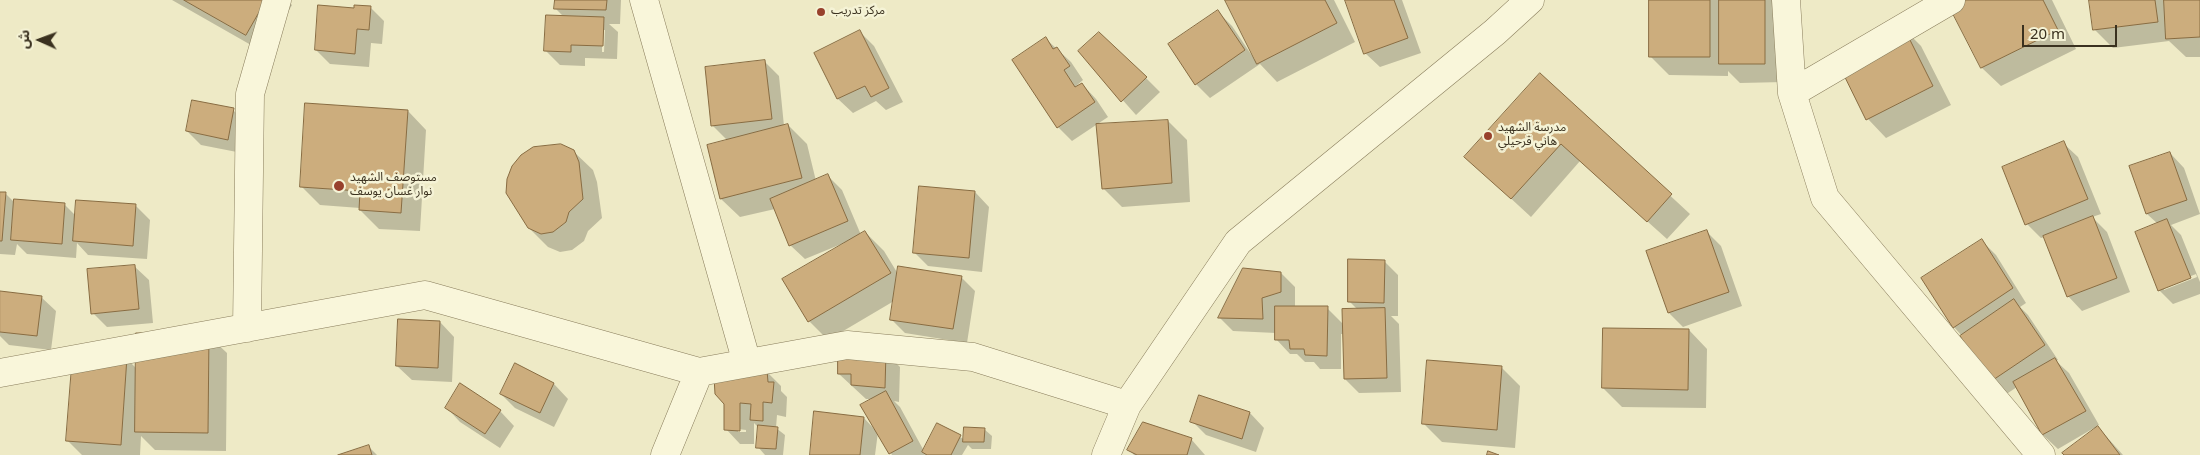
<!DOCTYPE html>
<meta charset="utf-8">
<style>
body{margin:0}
#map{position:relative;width:2200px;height:455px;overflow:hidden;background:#eeeac6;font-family:Georgia,"Noto Sans Arabic",serif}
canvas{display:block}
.north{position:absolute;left:15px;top:15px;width:50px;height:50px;-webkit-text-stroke:4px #f5f3d6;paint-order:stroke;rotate:272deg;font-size:14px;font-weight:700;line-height:20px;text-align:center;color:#3a311f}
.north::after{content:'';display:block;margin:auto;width:18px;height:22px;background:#3a311f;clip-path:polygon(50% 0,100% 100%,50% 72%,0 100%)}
.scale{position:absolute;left:2022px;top:25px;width:95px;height:22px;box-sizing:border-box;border:2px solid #3a311f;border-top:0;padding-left:6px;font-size:15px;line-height:18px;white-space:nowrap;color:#3a311f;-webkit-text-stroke:4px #f5f3d6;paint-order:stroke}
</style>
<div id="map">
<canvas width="2200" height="455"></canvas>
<div class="north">ش</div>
<div class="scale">20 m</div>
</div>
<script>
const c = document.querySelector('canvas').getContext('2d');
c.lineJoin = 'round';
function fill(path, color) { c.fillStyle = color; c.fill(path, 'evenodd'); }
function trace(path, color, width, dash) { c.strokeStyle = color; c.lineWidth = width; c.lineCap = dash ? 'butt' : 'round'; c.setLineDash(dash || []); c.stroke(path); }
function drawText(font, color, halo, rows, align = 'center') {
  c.font = font + ' Georgia,"Noto Sans Arabic",serif'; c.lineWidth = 5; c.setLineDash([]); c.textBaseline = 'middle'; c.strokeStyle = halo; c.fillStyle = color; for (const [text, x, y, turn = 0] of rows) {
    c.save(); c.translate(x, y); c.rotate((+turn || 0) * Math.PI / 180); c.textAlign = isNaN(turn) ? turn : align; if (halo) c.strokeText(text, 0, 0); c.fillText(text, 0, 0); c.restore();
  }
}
const shadow = new Path2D(`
 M172,0h115l5,5 -27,48z
 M556,0h65l-1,24h-11l9,8 -1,27 -32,-1v8l-25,-1 -14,-14 18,-34 -9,-9zM602,30h3l-1,22h-2z
 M1227,0h107l21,42 -78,40 -17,-18 -50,34 -14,-14 22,-72 14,14 23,34 1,-1z
 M1347,0h55l19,53 -41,14 -15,-14z
 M1651,0h132l1,82 -44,1 -12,-12v5l-59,-1 -19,-19z
 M1948,0h104l24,49 -75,37 -19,-18z
 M2090,0h110v57h-14l-17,-16 -56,7 -19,-19z
 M370,7l14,14 -2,23 -11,-1 -2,24 -39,-3 -14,-14 39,-41z
 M1902,27l19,19 30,59 -65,33 -18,-19z
 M860,32l14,14 29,56 -17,8 -10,-9 -23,12 -15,-14 -22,-45z
 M1046,39l25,23 12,18 -7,6 1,2 5,-4 14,15 12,18 -36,24 -14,-14z
 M1079,51l67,27 14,14 -24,23z
 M765,62l14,14 5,50 4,-1 19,19 9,37 12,-5 14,14 19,45 4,-3 19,19 14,23 63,3 14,14 -8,52 -62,-10 -14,-14 3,-18 -66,39 -19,-19 35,-78 -39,16 -15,-14 -15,-36 -35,8 -19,-18 7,-58 -16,-16z
 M1540,75l150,139 -23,25 -87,-78 -49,56 -65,-60z
 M233,110l14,14 -5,29 -41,-8 -14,-14z
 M408,111l18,19 -6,101 -41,-2 -19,-19v-2l-40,-3 -19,-19z
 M1168,121l19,19 3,62 -68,5 -19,-19z
 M2063,143l15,14 23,57 -9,3 15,15 23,60 -48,19 -14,-15 -23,-59 -4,1 -14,-14z
 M573,151l20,19 4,12 5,36 -14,13 -4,10 -12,9 -12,2 -12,-5 -19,-19z
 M2170,153l14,15 16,46 -29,11 10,10 19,47v12l-27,10 -14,-14 -1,-66 -11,-10 -16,-47zM2196,274l1,3 -33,13v-3z
 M975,192l14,15 -7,65 -54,-6 -14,-14z
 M0,193l6,1 9,9 49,1 12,12 59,-11 15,15 -3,39 -59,-4 -11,-12 -1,15 -49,-4 -10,-10 -2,11 -15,-1z
 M1707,232l14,14 21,60 -59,21 -14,-14 -21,-61z
 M1982,241l14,14 30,48 -6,4 8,8 30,45 -2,1 13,12 30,52 -2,1 26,29h-58l30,-26 -1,-1 -36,21 -15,-14 -26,-48 -12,8 -43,-59 -8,-9z
 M1384,261l14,14v41h-7l8,8 2,68 -42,1 -14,-14 -1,-45h-3v35h-21l-6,-7h-9l-8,-8h-7l-14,-15v-6l-43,-2 -14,-14 62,-44 14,14v20l32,1 16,16 15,-14 -8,-8z
 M134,266l15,14 4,43 -46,4 -14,-14z
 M0,292l41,5 15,14 -5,39 -42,-5 -9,-9z
 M440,322l14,15 -2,45 -40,-2 -15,-14z
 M1689,330l18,19 -1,59 -84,-1 -19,-19z
 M208,335l19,18 -1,98 -71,-1 -14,-14 -1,19h-58l-14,-14 58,-83 11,11z
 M886,353l14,14 -1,35 -5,-1 6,6 24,44 14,-27 27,16 19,-11 8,7 -1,13h-19l-4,-4 -6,10h-70l-14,-23 -3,23h-64l53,-37 12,13 -3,-32h-7l-27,-25z
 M515,365l39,19 14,15 -14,28 -39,-19 -14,-14z
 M1501,367l19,19 -5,62 -73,-6 -19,-19z
 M767,372l14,14v5l6,6 -1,20 -9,-2 -1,13 9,7 -2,20h-18l-7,-8 1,-19 -5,-5v21h-14l-14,-15 -1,-26zM738,429l8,1v2h-8z
 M461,385l39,26 14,15 -14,22 -40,-26 -14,-15z
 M1200,397l50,16 14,15 -8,24 -50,-17 -14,-14z
 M1191,439l14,16h-71l-5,-6z
 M369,447l8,8h-34z`);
const building = new Path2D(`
 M184,0h82l-20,35z
 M555,0h52l-1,10 -52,-1z
 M1225,0h100l12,23 -80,41z
 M1345,0h49l14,38 -44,16z
 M1649,0h61v57h-61z
 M1719,0h46v64h-46z
 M1946,0h97l15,30 -77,38z
 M2089,0h66l3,22 -65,8z
 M2164,0h36v37l-34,2z
 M318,5l36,3v-3l17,1 -2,24 -12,-1 -2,25 -40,-4z
 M1218,10l27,40 -50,35 -27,-41z
 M546,15l58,2 -1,29 -32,-1v7l-27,-1z
 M1903,26l30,60 -67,34 -30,-61z
 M860,30l29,58 -18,9 -6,-11 -28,13 -23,-46z
 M1099,32l48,45 -26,25 -43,-51z
 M1046,37l7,12 4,-2 13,19 -6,4 11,17 7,-4 13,19 -38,26 -45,-68z
 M765,60l7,59 -61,7 -6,-59z
 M1540,73l132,121 -25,28 -86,-78 -50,55 -47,-42z
 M192,100l42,8 -6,32 -42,-9z
 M305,103l103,7 -7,103 -42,-3 1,-19 -60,-4z
 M1168,120l4,63 -70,6 -6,-65z
 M788,124l14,54 -82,21 -13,-54z
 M2064,141l24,58 -63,26 -23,-58z
 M561,144l13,6 5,12 4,37 -14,13 -3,10 -13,10 -12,2 -13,-6 -22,-35 1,-14 5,-13 9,-11 12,-8z
 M2170,152l17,48 -41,14 -17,-48z
 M828,174l20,47 -59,25 -19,-47z
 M919,186l56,5 -6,67 -56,-5z
 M0,192h6l-4,49h-2z
 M14,199l51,4 -3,41 -51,-4z
 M76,200l60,4 -3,42 -60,-5z
 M2093,216l24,62 -50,19 -24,-61z
 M2167,219l24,59 -33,13 -23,-59z
 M1707,230l22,62 -61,21 -22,-62z
 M865,231l26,42 -83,49 -26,-43z
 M1982,239l31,49 -60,40 -32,-50z
 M1348,259l37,1 -1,43 -36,-1z
 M135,265l4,44 -48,5 -4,-45z
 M898,266l64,10 -9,53 -63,-9z
 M1243,268l38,4v20l-19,6 1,21 -45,-1z
 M0,291l42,5 -5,40 -37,-4z
 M2014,299l31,46 -55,37 -30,-46z
 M1275,306h53l-1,50 -22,-1 -1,-6h-14l-1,-9h-14z
 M1385,308l2,70 -43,1 -2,-70z
 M398,319l42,2 -2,47 -42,-2z
 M1603,328l86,1 -1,61 -86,-2z
 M136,333h73l-1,100 -73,-1z
 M838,351l48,1 -1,36 -34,-3v-11h-13z
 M73,353l54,4 -6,88 -55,-4z
 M2055,358l31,53 -44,24 -29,-53z
 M1427,360l75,6 -5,64 -75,-6z
 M515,363l39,20 -14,30 -40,-19z
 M767,370l1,12h6l-2,21 -9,-1v19l-13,-1 1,-16 -11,-1v28l-16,-1v-26l-9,-10 -1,-17z
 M460,383l41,27 -16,24 -40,-26z
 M886,391l27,50 -24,13 -29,-49z
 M1199,395l51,17 -8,27 -52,-17z
 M814,411l50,6 -4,38h-50z
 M1143,422l49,16 -5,17h-50l-10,-5z
 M937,423l24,12 -10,20h-24l-5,-3z
 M758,425l20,2 -2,22 -20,-1z
 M2098,426l22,29h-56l-2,-2z
 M964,427l21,1 -1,14h-21z
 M369,445l3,10h-34z
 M1488,451l11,4h-12z`);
const street = new Path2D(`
 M644,0l103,363
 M1786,0l6,93 33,105 216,257
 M1792,93l159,-93
 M247,328l3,-234 27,-94
 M0,373l425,-78 274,77 148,-27 126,12 154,48
 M665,455l34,-83
 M1106,455l21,-50 111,-163 257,-210 35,-32`);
const markers = [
 [821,12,5,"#98412c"],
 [1488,136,5,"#98412c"],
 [339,186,6,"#98412c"]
];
const poiNames = [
 ["مركز تدريب",831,12],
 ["مدرسة الشهيد",1498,129],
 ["هاني قرحيلي",1498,143],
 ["مستوصف الشهيد",350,179],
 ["نوار غسان يوسف",350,193]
];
fill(shadow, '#0003');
fill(building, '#ccad7d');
trace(building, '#886c42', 1);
trace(street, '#897d5c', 29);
trace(street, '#f9f6da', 28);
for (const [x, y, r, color] of markers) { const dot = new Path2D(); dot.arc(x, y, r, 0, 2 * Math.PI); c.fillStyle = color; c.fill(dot); trace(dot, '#f5f3d6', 2); }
drawText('12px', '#3a311f', '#f5f3d6', poiNames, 'left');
</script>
